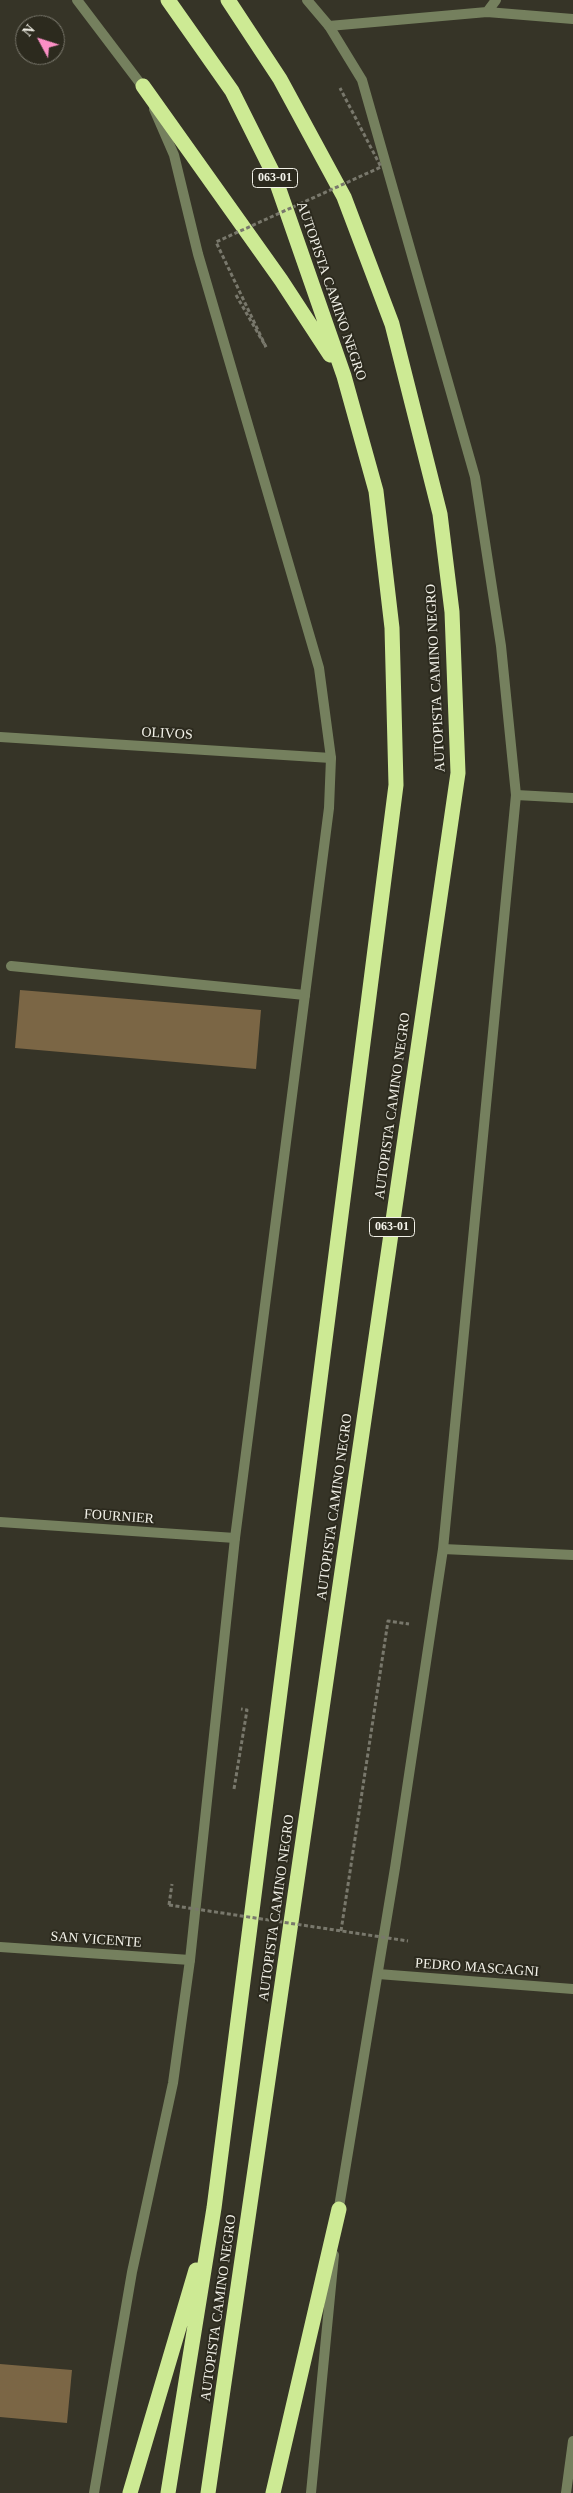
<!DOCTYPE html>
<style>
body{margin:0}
#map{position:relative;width:573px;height:2493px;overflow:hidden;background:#363427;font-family:"Times New Roman",serif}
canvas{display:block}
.north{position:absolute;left:15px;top:15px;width:50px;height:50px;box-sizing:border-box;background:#2c2a1e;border:1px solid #7c7a6f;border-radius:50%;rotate:310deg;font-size:14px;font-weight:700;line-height:20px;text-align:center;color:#f3f2e9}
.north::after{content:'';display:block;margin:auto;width:18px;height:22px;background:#fb8fc5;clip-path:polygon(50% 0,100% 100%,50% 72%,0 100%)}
</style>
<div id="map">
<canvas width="573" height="2493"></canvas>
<div class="north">N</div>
</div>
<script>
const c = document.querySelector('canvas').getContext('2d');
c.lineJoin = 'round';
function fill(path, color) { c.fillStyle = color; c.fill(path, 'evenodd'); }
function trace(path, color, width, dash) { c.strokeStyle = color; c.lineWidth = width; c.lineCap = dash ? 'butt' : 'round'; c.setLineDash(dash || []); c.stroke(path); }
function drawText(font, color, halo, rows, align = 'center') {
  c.font = font + ' "Times New Roman",serif'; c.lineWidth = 4; c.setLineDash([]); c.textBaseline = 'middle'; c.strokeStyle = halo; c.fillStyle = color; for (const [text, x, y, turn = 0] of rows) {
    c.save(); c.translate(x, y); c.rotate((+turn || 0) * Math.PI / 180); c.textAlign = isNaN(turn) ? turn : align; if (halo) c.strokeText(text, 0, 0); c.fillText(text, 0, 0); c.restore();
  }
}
const building = new Path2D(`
 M20,990l241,20 -5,59 -241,-21z
 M0,2364l72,6 -5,53 -67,-6z`);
const path = new Path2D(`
 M236,295l30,52
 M234,1789l13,-79 -6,-1
 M169,1905l3,-21
 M341,1931l47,-310 21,3`);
const minor = new Path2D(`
 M487,12l9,-12
 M329,26l158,-14 86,7
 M0,737l331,21
 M516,795l57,3
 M11,966l294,29
 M0,1522l235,16
 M0,1947l190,13
 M378,1974l195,15
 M566,2493l7,-52`);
const tertiary = new Path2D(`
 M77,0l69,91
 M307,0l22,26 33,54 113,397 26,169 15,149 -73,754 -48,319 -57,345
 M443,1549l130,6
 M94,2493l38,-221 41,-189 17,-123 45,-422 94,-730 2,-50 -12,-90 -121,-414 -24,-99 -20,-46
 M311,2493l23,-238`);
const motorway = new Path2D(`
 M143,86l138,194 49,75
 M130,2493l66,-223
 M168,2493l46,-285 182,-1423 -4,-157 -16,-137 -32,-115 -70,-201 -42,-84 -64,-91
 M208,2493l250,-1720 -6,-161 -12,-98 -48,-190 -48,-127 -64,-118 -52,-79
 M273,2493l66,-284`);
const pathBridge = new Path2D(`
 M266,347l-50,-105 165,-75 -41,-79
 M169,1905l239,36`);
const shields = [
 [275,178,45],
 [392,1227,45]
];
const shieldNames = [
 ["063-01",275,178],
 ["063-01",392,1227]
];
const streetNames = [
 ["AUTOPISTA CAMINO NEGRO",331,291,71],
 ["AUTOPISTA CAMINO NEGRO",436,678,-93],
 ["OLIVOS",167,734,3],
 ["AUTOPISTA CAMINO NEGRO",393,1106,-82],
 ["AUTOPISTA CAMINO NEGRO",335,1507,-82],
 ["FOURNIER",119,1517,4],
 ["AUTOPISTA CAMINO NEGRO",277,1908,-82],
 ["SAN VICENTE",96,1940,4],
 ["PEDRO MASCAGNI",477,1968,4],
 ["AUTOPISTA CAMINO NEGRO",219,2308,-82]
];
fill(building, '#7b6645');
trace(path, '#79786c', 3, [4, 2.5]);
trace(minor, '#75805e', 10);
trace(tertiary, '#75805e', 10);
trace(motorway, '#cdea94', 15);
trace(pathBridge, '#79786c', 3, [4, 2.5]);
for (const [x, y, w] of shields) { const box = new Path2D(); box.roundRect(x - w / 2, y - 9.5, w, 19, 4); c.fillStyle = '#2c2a1e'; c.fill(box); trace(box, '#f3f2e9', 1); }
drawText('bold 12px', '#f3f2e9', null, shieldNames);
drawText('14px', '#f3f2e9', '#2c2a1e', streetNames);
</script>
